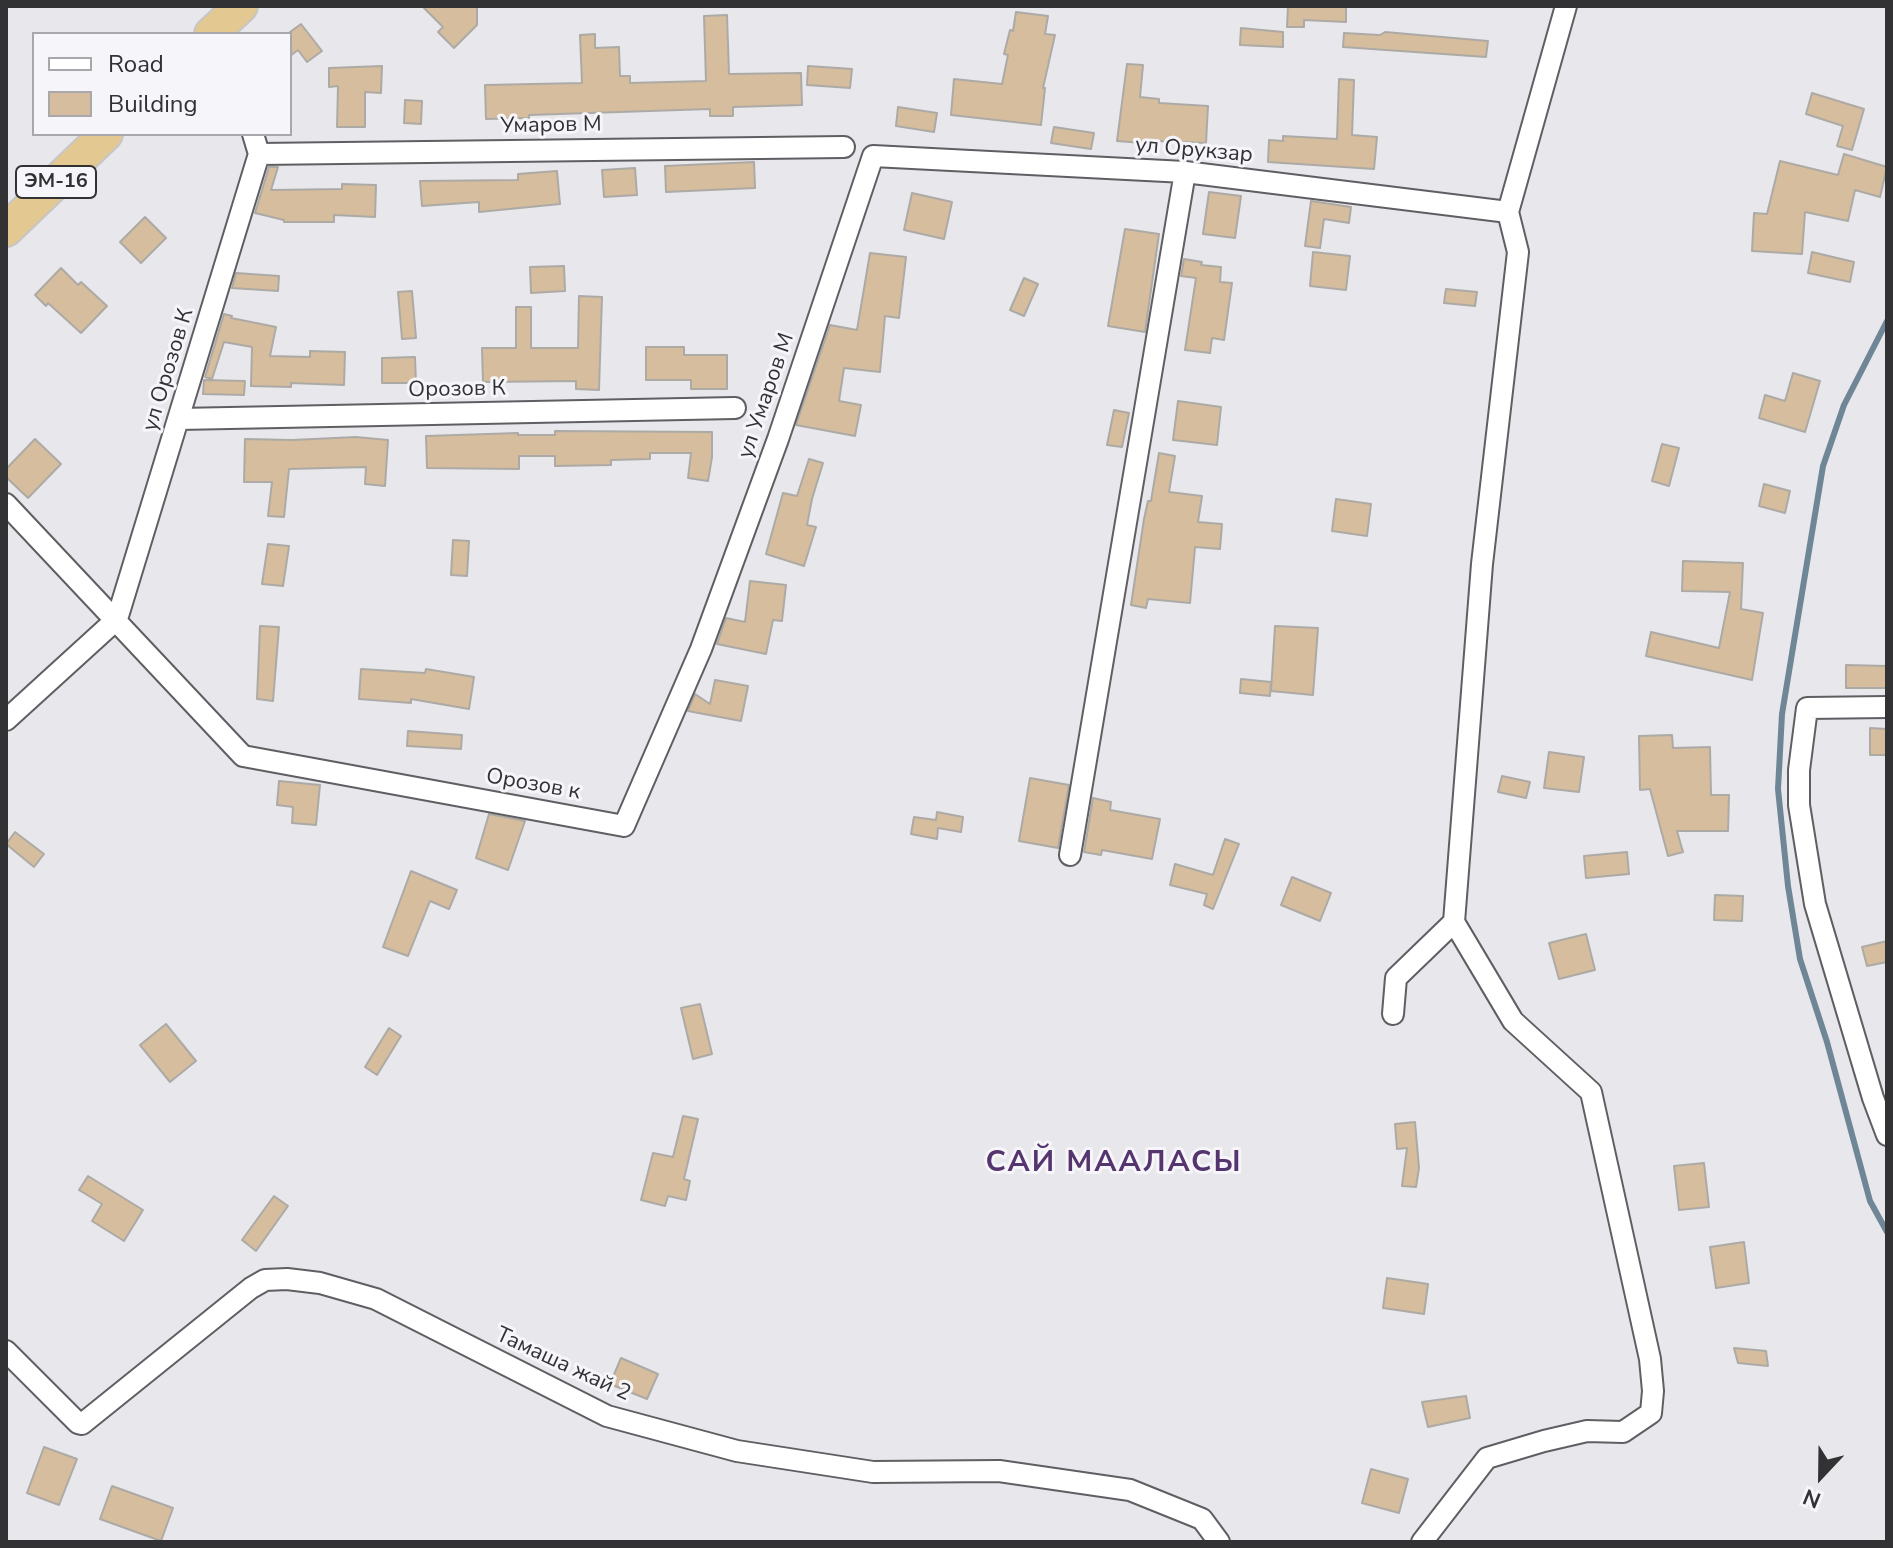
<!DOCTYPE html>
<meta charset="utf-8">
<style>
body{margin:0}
#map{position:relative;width:1893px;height:1548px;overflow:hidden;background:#e8e7ec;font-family:"Nunito Sans",sans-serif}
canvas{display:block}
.frame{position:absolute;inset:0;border:8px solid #323234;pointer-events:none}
.legend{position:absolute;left:32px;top:32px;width:260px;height:104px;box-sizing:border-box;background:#f6f5fa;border:2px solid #a8a7ab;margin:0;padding:10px 14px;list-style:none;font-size:24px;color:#323234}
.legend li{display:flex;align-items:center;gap:16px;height:40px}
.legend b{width:40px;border:2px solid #a8a7ab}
.north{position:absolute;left:1781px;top:1436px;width:80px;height:80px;-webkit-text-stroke:6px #f6f5fa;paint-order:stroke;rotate:202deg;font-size:22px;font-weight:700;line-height:32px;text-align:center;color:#323234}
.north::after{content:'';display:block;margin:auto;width:28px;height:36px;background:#323234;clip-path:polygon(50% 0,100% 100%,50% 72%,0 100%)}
</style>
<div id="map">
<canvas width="1893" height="1548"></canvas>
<div class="frame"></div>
<ul class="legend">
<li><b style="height:10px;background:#fff"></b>Road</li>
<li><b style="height:22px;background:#d5bd9e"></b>Building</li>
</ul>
<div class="north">N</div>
</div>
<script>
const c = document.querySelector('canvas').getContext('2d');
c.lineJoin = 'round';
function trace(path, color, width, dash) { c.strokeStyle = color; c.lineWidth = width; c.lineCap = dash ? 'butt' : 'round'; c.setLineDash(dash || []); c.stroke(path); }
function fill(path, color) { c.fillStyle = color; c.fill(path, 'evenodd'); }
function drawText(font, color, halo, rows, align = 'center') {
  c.font = font + ' "Nunito Sans",sans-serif'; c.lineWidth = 6; c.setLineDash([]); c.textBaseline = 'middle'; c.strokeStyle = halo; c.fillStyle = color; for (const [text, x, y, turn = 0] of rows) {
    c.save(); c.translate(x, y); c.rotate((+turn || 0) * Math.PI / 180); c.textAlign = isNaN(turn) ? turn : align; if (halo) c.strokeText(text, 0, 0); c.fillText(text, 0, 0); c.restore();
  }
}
const stream = new Path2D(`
 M1887,321l-43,84 -21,61 -41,248 -4,75 10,97 12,73 27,83 43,159 17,31`);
const building = new Path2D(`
 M422,6h55v19l-23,23 -16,-16 5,-5z
 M1288,6h58v16l-42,-2v7h-17z
 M1016,12l32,4 -3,18 10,1 -12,53h2l-4,37 -90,-10 3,-36 48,5 6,-29 -4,-1 6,-24 3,1z
 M727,15l2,59 72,-1 1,32 -69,2v9h-23v-7l-181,6v3l-43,1 -1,-34 97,-2 -2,-48 15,-1v14l24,-1 1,29h10v7l76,-2 -2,-65z
 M301,24l21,27 -15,11 -9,-12 -8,6v-24z
 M1241,28l42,4v15l-43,-2z
 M1385,32l103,9 -2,16 -143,-10 1,-14 36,2z
 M1127,64l16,1 -3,32 19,2v4l49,3 -2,37 -50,-2 -1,3 -38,-3z
 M382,66l-1,27 -16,-1v35h-28l1,-41 -9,1v-19z
 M808,66l44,3 -2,19 -43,-3z
 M1339,79l15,1 -2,55 25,2 -3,32 -106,-7 1,-22 14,1v-5l54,3z
 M1812,93l52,16 -12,41 -15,-4 6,-20 -37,-12z
 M405,100l17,1 -1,23 -17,-1z
 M898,107l39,6 -3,19 -38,-6z
 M1054,127l40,6 -3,16 -40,-6z
 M1844,154l43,13 -7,30 -25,-7 -7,31 -43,-9 -3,42 -50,-3 2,-38 13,1 13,-53 58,14z
 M754,162l1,26 -89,4 -1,-26z
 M269,167h9l-7,23 71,-1v-5l34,1 -1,32 -41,-2v7h-50v-2l-29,-7z
 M635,168l2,27 -33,2 -2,-27z
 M557,171l3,33 -81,8v-10l-57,4 -2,-25 98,-1v-6z
 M1209,192l32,4 -6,42 -32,-4z
 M912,193l40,9 -8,37 -40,-9z
 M1311,201l40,6 -2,16 -25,-4 -4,29 -15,-2z
 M145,217l21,21 -25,25 -21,-21z
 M1125,229l34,5 -14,98 -37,-6z
 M1313,252l37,4 -4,34 -36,-4z
 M1812,252l42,10 -4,20 -42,-9z
 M870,253l36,4 -7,61 -14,-2 -5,56 -36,-4 -5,33 22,4 -6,31 -59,-11 34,-100 27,5z
 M1184,259l18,3 -1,3 20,2 -1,15 12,1 -8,57 -12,-2 -2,15 -25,-3 11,-72 -15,-2z
 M564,266l1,25 -34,2 -1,-26z
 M61,268l17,17 3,-3 26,24 -26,27 -33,-30 -2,3 -11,-11z
 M236,273l43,3 -1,15 -46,-3z
 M1024,278l14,6 -14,32 -14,-6z
 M1446,289l31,3 -2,14 -31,-3z
 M412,291l4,47 -14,1 -4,-47z
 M579,296l23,1 -3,93 -23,-1v-8l-93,1 -1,-34h34v-41h15v41h47z
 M224,314l8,2 -1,2 45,9 -6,29 40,1v-6l35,1 -1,33 -53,-2v4l-40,-1 1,-39 -28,-5 -12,37 -7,-2z
 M646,347h38v8h43v34h-36v-9h-45z
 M415,357l1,26h-34v-25z
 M1793,373l27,8 -15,51 -46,-14 6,-23 20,6z
 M204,380l41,1 -1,14 -41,-1z
 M1178,401l43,6 -4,38 -44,-5z
 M1114,410l15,3 -7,34 -15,-2z
 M555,431l157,1v25l-4,24 -20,-3 3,-25h-41v6l-39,1v5l-56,1v-10h-36v13l-92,-1 -1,-32 92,-3v2h37z
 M356,437l32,3 -3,46 -20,-2 1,-17 -77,2 -5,48 -16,-1 4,-34h-28l1,-43 47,1z
 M35,439l26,25 -33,34 -22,-21v-8z
 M1662,444l17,4 -10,38 -17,-5z
 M1159,453l16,3 -6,36 33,4 -4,26 24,2 -2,25 -25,-2 -5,56 -42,-4 -2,9 -15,-3 13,-86 4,-18h3z
 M809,459l14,4 -11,36 -5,26 9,2 -12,39 -38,-12 17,-61 14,3z
 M1764,484l26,7 -5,22 -26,-7z
 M1336,499l35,5 -4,32 -35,-5z
 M453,540l16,1 -2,35 -16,-1z
 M268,544l21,2 -6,40 -21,-2z
 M1683,561l60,2 -2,46 22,4 -11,67 -106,-24 5,-24 68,16 11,-56 -48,-1z
 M750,581l36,4 -4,36 -9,-1 -7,34 -49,-10 9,-26 19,4z
 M260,626l19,1 -6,74 -16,-2z
 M1275,626l43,2 -5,67 -42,-4z
 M1846,665l41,1v22h-41z
 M361,669l64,4 1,-4 48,8 -5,32 -58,-10v4l-52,-4z
 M1241,679l30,3 -1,14 -30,-3z
 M715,680l33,6 -7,35 -53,-10 7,-17 15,10z
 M1870,728l17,1v26h-17z
 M408,731l54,4 -1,14 -54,-3z
 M1672,735l1,13 37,-1 1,48h18l-1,36h-51l6,21 -15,4 -18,-67 -10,1 -1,-54z
 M1549,752l35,5 -5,35 -35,-4z
 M1502,776l28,6 -4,16 -28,-6z
 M1030,778l39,7 -11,63 -39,-7z
 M279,781l41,4 -4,40 -24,-2 1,-16 -16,-2z
 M1093,798l18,4 -1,8 50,9 -8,40 -50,-9 -1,5 -17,-3z
 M937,812l26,5 -2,15 -23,-4 -1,11 -26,-5 3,-17 22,3z
 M489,814l36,7 -17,49 -32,-12z
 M15,832l29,22 -10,13 -28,-23z
 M1225,839l14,5 -26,65 -9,-4 3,-11 -37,-9 5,-21 38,11z
 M1627,852l2,22 -43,4 -2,-22z
 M411,871l46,19 -8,19 -19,-8 -22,55 -25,-9z
 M1292,877l39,16 -11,28 -39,-16z
 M1715,895l28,1 -1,25 -28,-1z
 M1586,934l9,36 -36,9 -10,-36z
 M1887,941v21l-20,4 -5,-19z
 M700,1004l12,50 -19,5 -12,-51z
 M166,1024l30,37 -26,21 -30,-37z
 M389,1028l12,8 -24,39 -12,-8z
 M683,1116l15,3 -14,60 6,2 -4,19 -18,-4 -3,10 -24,-6 12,-47 20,4z
 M1415,1122l4,46 -3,19 -14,-1 5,-38 -10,1 -2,-25z
 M1704,1163l5,44 -30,3 -5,-44z
 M88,1176l55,34 -19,31 -32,-20 10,-17 -23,-14z
 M274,1196l14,10 -32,45 -14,-11z
 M1744,1242l5,41 -33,5 -6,-41z
 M1387,1278l41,6 -4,30 -41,-6z
 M1734,1348l32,3 2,15 -30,-3z
 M621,1358l37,16 -11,25 -37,-15z
 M1466,1396l4,22 -42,9 -6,-25z
 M44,1447l33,12 -18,46 -32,-12z
 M1371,1469l37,10 -9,34 -37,-10z
 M112,1486l61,22 -12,33 -61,-22z`);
const minor = new Path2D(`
 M259,154l585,-7
 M179,419l556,-11
 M6,504l237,252 381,70 77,-177 77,-210 95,-283 312,16 323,40
 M1887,707l-80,1 -8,62v35l16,99 58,194 14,37
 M6,720l111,-101 142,-465 -6,-20
 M1070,855l115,-683
 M1393,1014l3,-36 58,-56 28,-358 36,-312 -10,-40 58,-206
 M6,1351l72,72 4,1 169,-136 14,-8 22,-1 33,4 56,16 231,117 130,35 136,21 126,-1 131,19 72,29 17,23
 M1422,1542l65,-84 57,-17 43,-10 36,1 28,-19 2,-22 -3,-32 -59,-267 -78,-71 -59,-99`);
const trunk = new Path2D(`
 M211,34l30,-28
 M6,230l100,-96`);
const shields = [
 [56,182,80]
];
const shieldNames = [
 ["ЭМ-16",56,182]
];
const streetNames = [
 ["Умаров М",551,126,-1],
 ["ул Орукзар",1194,151,5],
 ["ул Орозов К",169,370,-73],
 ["Орозов К",457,390,-1],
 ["ул Умаров М",767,396,-71],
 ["Орозов к",533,785,10],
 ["Тамаша жай 2",563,1365,25]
];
const districtNames = [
 ["САЙ МААЛАСЫ",1114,1164]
];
trace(stream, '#6e8696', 6);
fill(building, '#d5bd9e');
trace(building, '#adaaa6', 2);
trace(minor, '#5f5e62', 24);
trace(trunk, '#c6c6c6', 36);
trace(minor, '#fff', 20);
trace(trunk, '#e4c892', 32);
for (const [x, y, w] of shields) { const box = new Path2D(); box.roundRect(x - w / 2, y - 16, w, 32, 6); c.fillStyle = '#f6f5fa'; c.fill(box); trace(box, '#323234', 2); }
drawText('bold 20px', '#323234', null, shieldNames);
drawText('22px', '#323234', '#f6f5fa', streetNames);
c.letterSpacing = '2px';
drawText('bold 30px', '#55356e', '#f6f5fa', districtNames);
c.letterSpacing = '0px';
</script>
